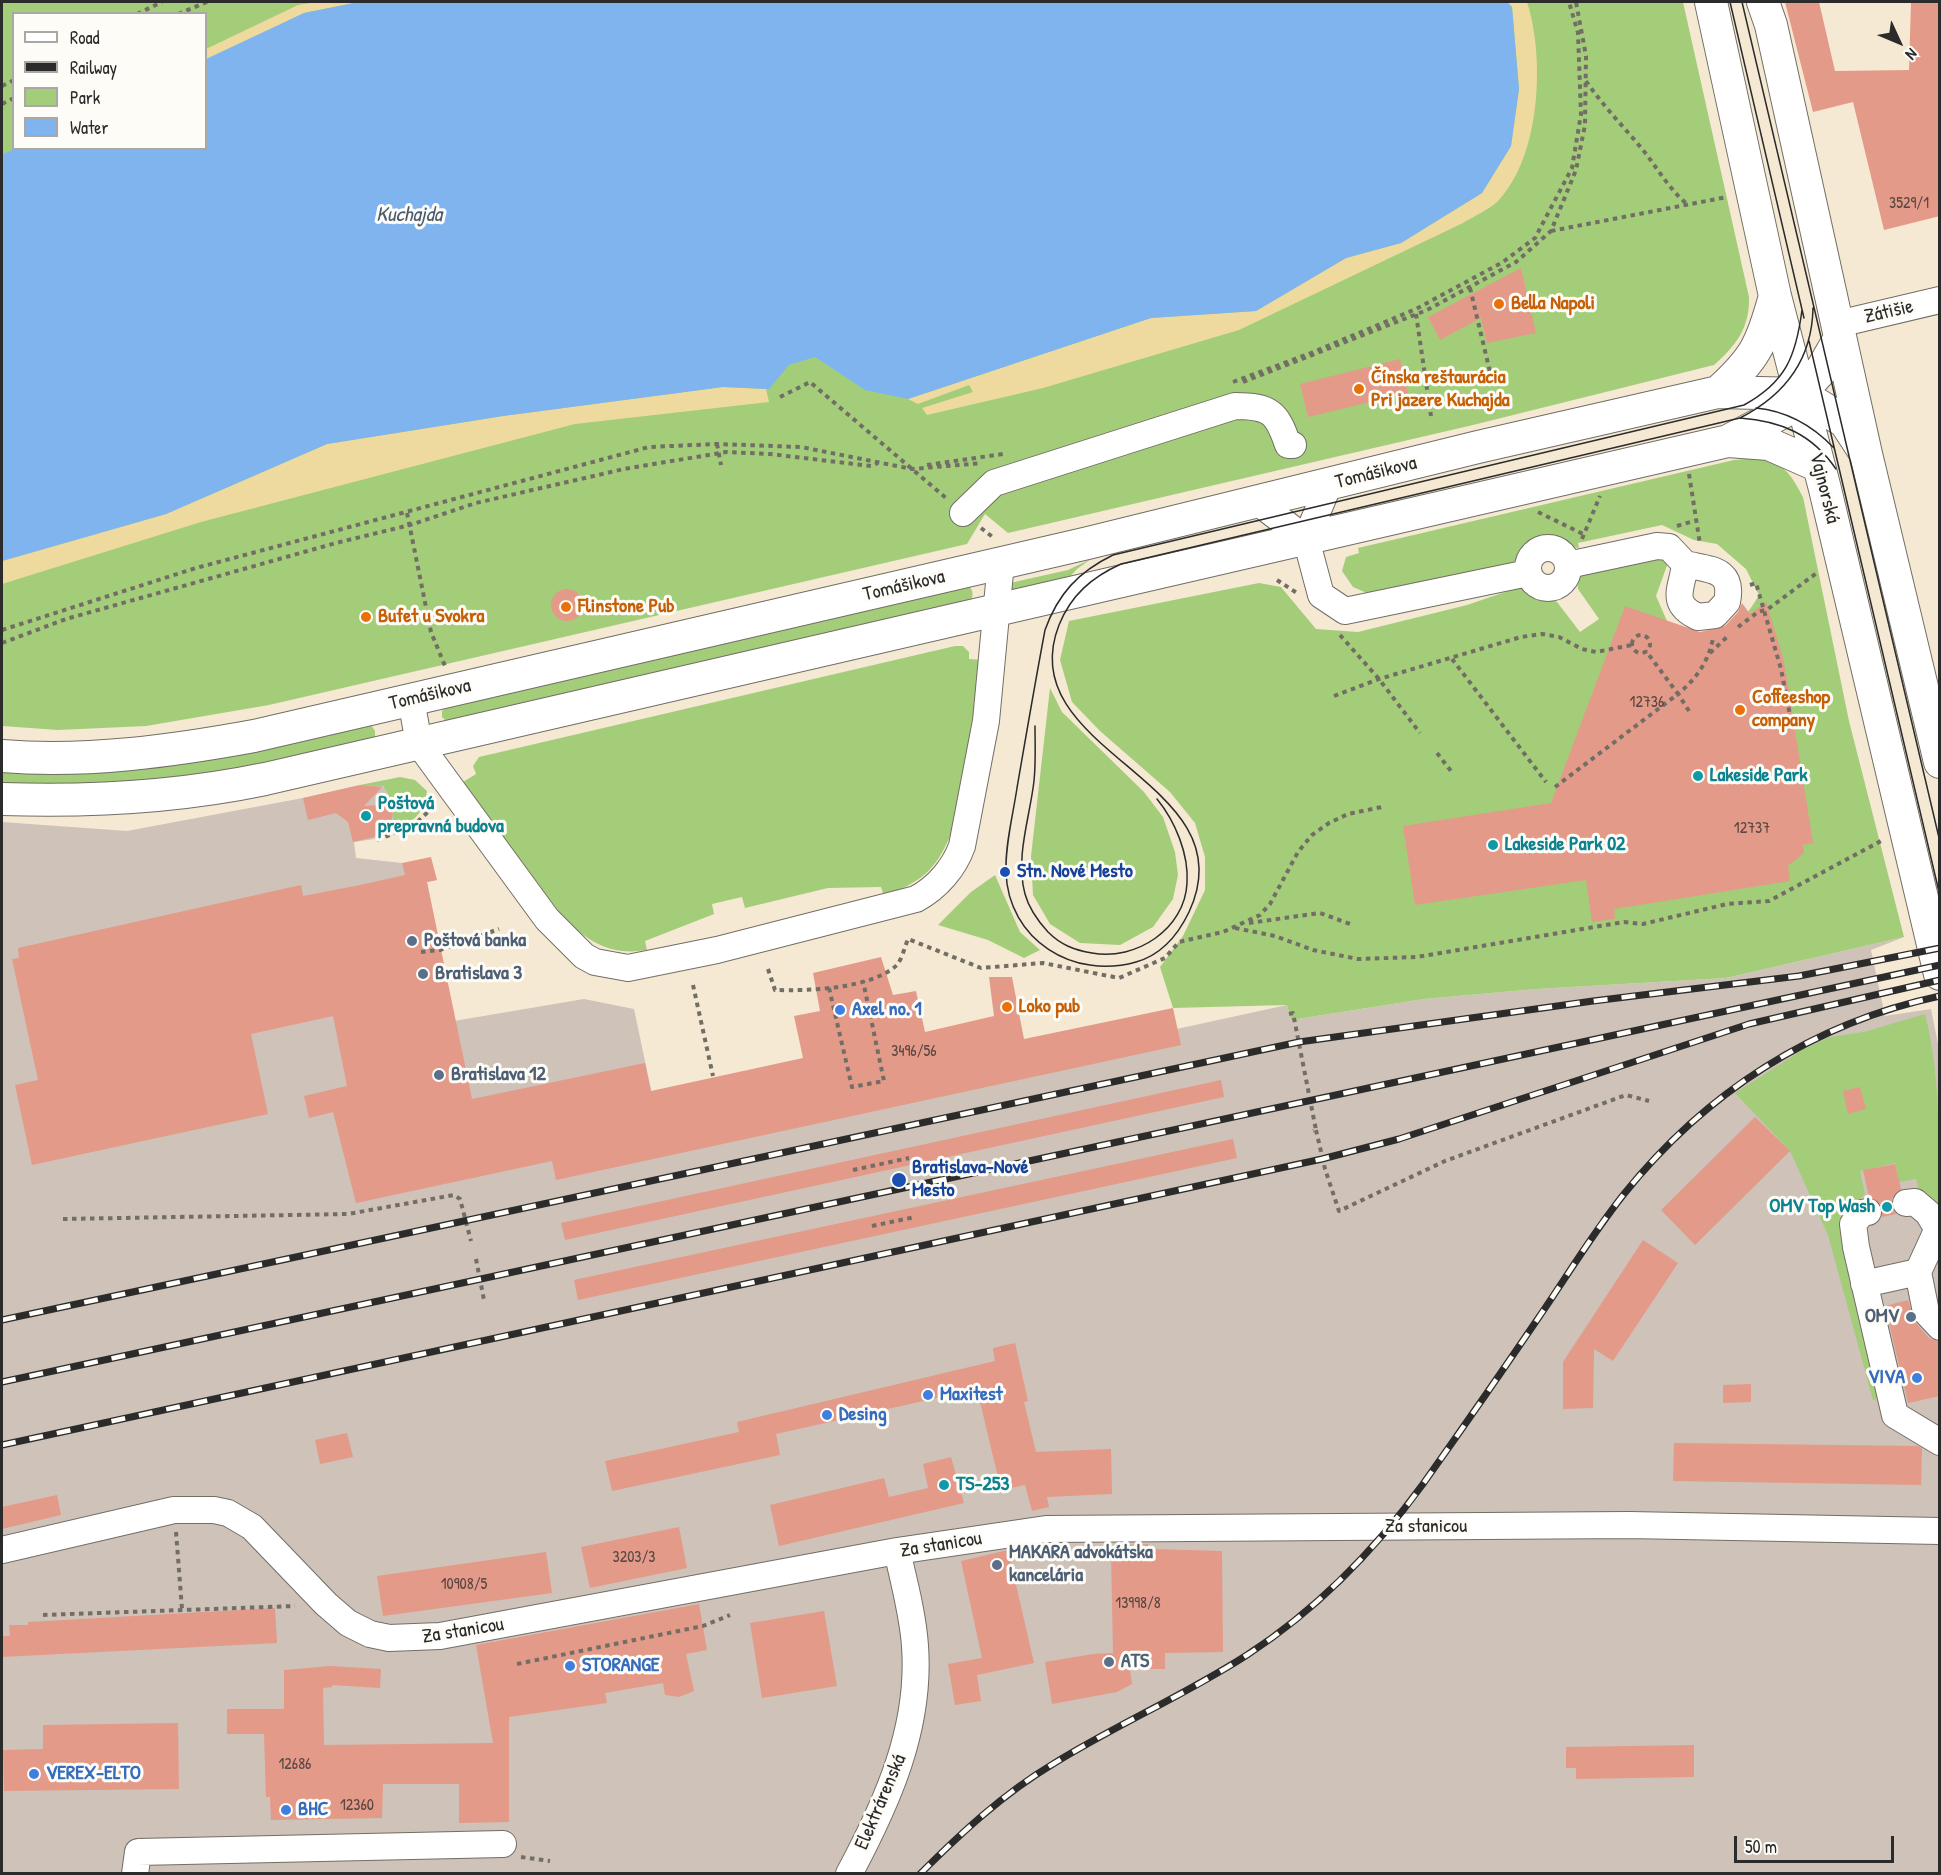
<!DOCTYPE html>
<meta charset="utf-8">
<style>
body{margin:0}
#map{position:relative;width:1941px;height:1875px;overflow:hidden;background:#f5e9d3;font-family:"Patrick Hand",sans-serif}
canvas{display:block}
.frame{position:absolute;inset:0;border:3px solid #2b2b2b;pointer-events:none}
.legend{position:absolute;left:12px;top:12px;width:195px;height:138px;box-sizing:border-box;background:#fdfcf7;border:2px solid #a9a8a5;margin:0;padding:8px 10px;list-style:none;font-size:18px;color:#2b2b2b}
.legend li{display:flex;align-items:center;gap:12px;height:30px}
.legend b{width:30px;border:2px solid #a9a8a5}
.north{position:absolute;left:1869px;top:12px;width:60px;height:60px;-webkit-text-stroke:4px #fdfcf7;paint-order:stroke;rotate:134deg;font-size:16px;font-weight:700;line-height:24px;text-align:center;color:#2b2b2b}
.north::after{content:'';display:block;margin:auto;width:21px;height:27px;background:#2b2b2b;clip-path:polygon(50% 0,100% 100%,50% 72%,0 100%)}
.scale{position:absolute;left:1734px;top:1836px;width:160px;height:27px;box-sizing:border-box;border:3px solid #2b2b2b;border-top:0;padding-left:8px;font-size:18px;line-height:21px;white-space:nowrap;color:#2b2b2b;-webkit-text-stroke:4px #fdfcf7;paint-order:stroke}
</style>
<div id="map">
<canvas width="1941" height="1875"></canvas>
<div class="frame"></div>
<ul class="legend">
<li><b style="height:8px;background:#fff"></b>Road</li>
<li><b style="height:8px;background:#2b2b2b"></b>Railway</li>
<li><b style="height:16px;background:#a4cd79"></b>Park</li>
<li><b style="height:16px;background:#80b4ee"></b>Water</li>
</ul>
<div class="north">N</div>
<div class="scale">50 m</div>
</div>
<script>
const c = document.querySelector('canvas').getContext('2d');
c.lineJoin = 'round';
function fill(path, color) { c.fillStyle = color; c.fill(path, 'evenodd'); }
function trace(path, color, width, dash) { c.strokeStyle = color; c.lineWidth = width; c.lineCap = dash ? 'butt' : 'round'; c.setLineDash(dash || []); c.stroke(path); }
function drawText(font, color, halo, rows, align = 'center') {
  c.font = font + ' "Patrick Hand",sans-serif'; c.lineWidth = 6; c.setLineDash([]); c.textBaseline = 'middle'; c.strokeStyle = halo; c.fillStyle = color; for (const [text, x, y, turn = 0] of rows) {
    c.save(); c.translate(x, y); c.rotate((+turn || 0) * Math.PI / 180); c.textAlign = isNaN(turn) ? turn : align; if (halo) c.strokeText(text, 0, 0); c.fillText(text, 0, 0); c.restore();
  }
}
const industrial = new Path2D(`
 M360,785h22l13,19 -3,22 -18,13 -20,3 2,16 46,5 35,17 -10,2 27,139 130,-22 50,10 27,128 286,-58 340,-74 4,15 133,-21 113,-10 189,-11 178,-41 -33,13 14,66 46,-7 8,40v824h-1937v-1051l125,9 176,-33z`);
const green = new Path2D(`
 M2,2h1681l66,295c1,30 -13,49 -35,68l-241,60 -465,108 -23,-19 -18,30 -698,161 -123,21 -88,4 -56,-4zM14,14h192v134h-192z
 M1758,458c28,7 32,15 45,39l46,224 55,216 -178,41 -189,11 -113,10 -133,21 -4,-15 -114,3 -13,-41 23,-31 22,-46v-33l-10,-34 -25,-31 -70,-61 -28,-29 -12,-42 9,-39 190,-38 22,4 35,42 42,3 109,-27 53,-18 37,15 23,30 19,-13 -21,-30 -2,-16 77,-15 16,2 -13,36 11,25 26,20c36,-7 47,-14 66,-46l-13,-26 -29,-25 -23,-4 -32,-15 -84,18 1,5 -38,-6 -26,20 -146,32 -16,-7 -11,-16 4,-14 13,-4 -1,-5 376,-88z
 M1091,559l-14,10 -13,14 -65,16 11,-16 58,-13z
 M966,584c7,5 8,9 5,17l-523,122 -6,-6v-6l6,-6z
 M955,646h8l6,6v7l14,1 -30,169c-16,40 -29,52 -69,67l-3,-9 -53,1 -83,20 -3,-11 -30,7 2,10 -69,27 2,9c-37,6 -59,-8 -85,-34l-99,-134 13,-8 -3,-8 6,-9z
 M1050,688l12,24 82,80 19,25 12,35 3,23 -5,24 -20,28 -33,18 -40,-2 -30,-19 -17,-29 -2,-39z
 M365,724l6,1 4,6v8l-191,42 -182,8v-23z
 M400,777l15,3 12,11c-3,20 -13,35 -35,36l2,-23 -11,-18 -23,-1z
 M995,875l25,57 20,18 -16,8 -36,-18 -50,-15 33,-33z
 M1925,1014c16,62 14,131 14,196l-18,-12 -5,-19 -17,3 -4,-19 -35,8 5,23 -5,5v7l24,192 -11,2 -45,-165 -38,-84 -55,-58 69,-44 26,-12 34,-5z`);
const sand = new Path2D(`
 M316,2h43l-55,11 -98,48v-12l92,-44z
 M1507,2h20c18,55 14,154 -29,199 -9,9 -24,15 -35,22l-224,107 -196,58 -116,27 -5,-7 51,-16 -4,-7 -51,19 -10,-5 243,-81 105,-7 90,-53 55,-15 81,-50 29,-47 8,-57 -7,-82z
 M723,387l43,2 3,13 -194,22 -374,98 -199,62v-23l164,-47 161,-70 176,-28z`);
const water = new Path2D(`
 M359,2h1148l5,5 7,82 -8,57 -29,47 -81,50 -55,15 -90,53 -105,7 -243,81 -43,-9 -50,-33 -26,8 -20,24 -46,-2 -220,29 -176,28 -161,70 -164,47v-406l14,-7h190v-89l98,-46z`);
const building = new Path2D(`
 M1785,2h34l16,69 74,-1 2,-68h29v214l-56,14 -31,-128 -40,10z
 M1521,268l15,65 -49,10 -6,-25 -41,22 -12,-23z
 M1400,359l8,34 -100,24 -8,-33z
 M551 605a16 16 0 1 1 32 0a16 16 0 1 1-32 0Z
 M1766,602l18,59 29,182 -10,2 1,8 -16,13 2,15 -176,28 1,10 -23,3 -6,-42 -171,25 -12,-79 148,-23 74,-197 75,26 25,-6 13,-14 4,-9 8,11z
 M360,785l22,2 -18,19 30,-2 -3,21 -17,12 -21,5 -5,-20 -12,-9 -28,7 -5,-22z
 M431,857l6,23 -10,2 45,217 173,-36 6,28 152,-33 -9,-42 26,-5 -7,-38 68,-16 12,38 23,-4 9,41 69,-16 -5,-39h23l12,62 149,-31 8,37 -625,135 -4,-19 -196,42 -23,-91 -24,6 -5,-22 43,-10 -14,-70 -82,18 17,80 -236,51 -17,-80 23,-5 -26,-121 7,-1 -1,-10 283,-63 2,11 57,-11 45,-10 -3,-12z
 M1221,1080l3,17 -659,143 -4,-17z
 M1860,1087l6,22 -18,5 -5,-23z
 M1755,1117l35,34 -95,94 -34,-35z
 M1233,1139l4,19 -659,142 -4,-20z
 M1895,1164l6,25 -9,9 -1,7 5,9 -14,3 -2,-14 -11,-6 -6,-27z
 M1643,1240l35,23 -65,98 -19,-12 -1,59 -30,1v-47z
 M1908,1300l7,22 14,16 11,4v54l-32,7 -23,-97z
 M1015,1343l13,58 -4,1 12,50 75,-3 1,45 -65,3 2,10 -17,4 -7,-26 -24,5 -24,-101 -201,45 4,21 -168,36 -7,-30 134,-29 -2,-10 258,-61 -2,-13z
 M1751,1384v18l-28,1v-18z
 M347,1433l6,24 -33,7 -5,-24z
 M1674,1443l244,3 4,2 -1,37 -248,-4z
 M951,1457l13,46 -185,43 -9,-41 114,-27 5,19 39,-9 -5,-24z
 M57,1495l4,20 -59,14v-22z
 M679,1527l8,41 -97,20 -9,-41z
 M1148,1544l1,5 73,2 1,101 -58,1v16h-35l2,15 -15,8 -65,12 -7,-42 48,-8 20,-1 -2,-99h11v-9z
 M1008,1550l26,113 -57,12 4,26 -26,4 -7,-41 34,-6 -21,-97z
 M546,1552l6,41 -169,23 -6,-40z
 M699,1604l8,46 -21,4 8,37 -15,6 -14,-2 -2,-12 -58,10 2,10 -98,14v105l-50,1v-39h-76l-1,34 -111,2 -1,-23h-4l-2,-63h-37v-25h57v-39l46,-4 51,3 -1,19 -48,-3v2l-9,1 1,57 169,-2 -17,-98z
 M275,1608l2,35 -275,14v-21h8l-1,-11h19v-3z
 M824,1611l13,75 -75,12 -12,-75z
 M178,1723l1,66 -175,2 -1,-41 40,-1v-24z
 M1694,1745v32l-118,2v-11h-10v-21z`);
const path = new Path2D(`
 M137,14l25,-12
 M178,14l29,-12
 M1586,81c17,25 38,46 57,69 15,19 26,39 44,54
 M2,86l12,-6
 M2,104l12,-6
 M1551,231l176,-34
 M1470,288l21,88
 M1416,314l15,102
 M1233,382l78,-29 105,-44 87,-47 32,-24 37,-70 9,-54 -3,-81 -9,-31
 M1243,382l184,-72 89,-48 35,-31 25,-61 9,-45 1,-69 -10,-54
 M780,397l30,-15 136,116
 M717,444l4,21
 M927,465l76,-11
 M1689,474l11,70
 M1538,512l45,22
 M407,513l24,119 14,34
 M1677,526l20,-6
 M981,528l13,10
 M1582,539l18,-43
 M1277,580l20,13
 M1750,585l6,-2 25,86 9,46
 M1738,627l20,-15 10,-3 50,-37
 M2,630l194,-62 453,-121 68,-3 84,3 111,22 70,-6
 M1340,635l39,44 41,54
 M1632 644a9 9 0 1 1 18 0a9 9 0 1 1-18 0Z
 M2,643l64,-24 270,-76 74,-18 66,-22 148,-34 102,-17 44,2 101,12 7,-3
 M1710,653l18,-17
 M1452,659l94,123
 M1334,696l45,-17 142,-42 21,-3 17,3 23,12 14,3 36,-7
 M1689,711l-11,-17c18,-15 31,-33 35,-56
 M1437,753l14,18
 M1555,787l123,-93 -32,-43
 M377,840l36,-14 18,-17
 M1249,923l71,-10 33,12
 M1235,928l40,8 38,14 45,9 59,-2 207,-35 19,2 84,-20 42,-3 112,-60
 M421,952l19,-2 59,-21
 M768,969l7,21c33,1 96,-1 122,-25 5,-6 8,-19 11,-26l73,29 62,-5 76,15 46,-20 14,-16 44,-10 37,-17 10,-11 28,-52 14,-17 17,-12 19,-9 34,-7
 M693,985l20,91
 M829,988l23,99 32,-6 -21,-100
 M1289,1014l4,-1 23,117 -3,1
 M1316,1130l9,39 14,42 106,-50 181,-66 23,6
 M853,1170l56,-12
 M63,1219l285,-5 106,-19 6,4 11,42
 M872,1226l43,-9
 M476,1259l8,41
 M176,1532l6,77
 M43,1615l252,-9
 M517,1664l186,-38 27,-11
 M521,1857l29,4`);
const minor = new Path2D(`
 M1838,324l102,-24
 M1256,501l50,38
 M963,513l31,-30 241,-77c35,0 42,6 53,39h5
 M1306,539l15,56 24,16 183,-38
 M1306,539l23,-55
 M1528 568a20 20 0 1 1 40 0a20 20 0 1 1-40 0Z
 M1685,564c25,6 49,4 42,38l-12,13 -17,2c-30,-14 -15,-30 -13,-53z
 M1568,565l89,-19 12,1 16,17
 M411,699l8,45 128,175 37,37 11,6 33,6 89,-18 199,-51c21,-11 38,-31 46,-53l24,-125 15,-159
 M1906,1203l9,-1 13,11 9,15
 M1868,1212l-6,1 -9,11 3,23 39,168 45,27
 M1940,1224l-22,48 8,40 14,15
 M1864,1284l54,-12
 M2,1550l172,-40h40l14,3 24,14 74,77 22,19 22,11 19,4 51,-2 457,-85 149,-22 583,-4 311,6
 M135,1874l3,-22 365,-8
 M849,1874c38,-71 72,-146 66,-228 -2,-31 -11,-64 -18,-95`);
const major = new Path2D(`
 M1711,2l64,294 50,193 115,485
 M1763,2l8,23 95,429 74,308
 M1718,392c37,-33 44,-48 57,-96
 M1730,440l53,-28 39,-43 18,-31
 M2,756c83,7 170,-5 252,-20l834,-193 390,-96 240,-55 83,2 44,28 21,32
 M2,799c88,3 176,-2 263,-20l1463,-338 41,3 50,22`);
const tram = new Path2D(`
 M1730,2l74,316
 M1742,2l198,840
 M1802,310c-6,46 -16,72 -58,95l-631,150c-35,17 -55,39 -68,75 -10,53 -19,106 -28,158 -4,27 -12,57 -11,84 2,68 68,108 130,90 25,-7 42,-27 53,-50 62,-132 -180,-159 -130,-287 12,-30 33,-48 62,-61l619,-146c45,-23 72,-58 73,-110
 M1809,341l131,555
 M1756,408c31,3 56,17 78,40
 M1740,418c41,3 72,16 96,51
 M1035,726c0,18 1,36 -1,55 -4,36 -19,76 -9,113 4,15 13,27 23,38 13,13 26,18 44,21 44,8 93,-24 95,-70 2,-29 -12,-62 -30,-84`);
const rail = new Path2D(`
 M2,1320l1297,-278 294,-41 206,-25 141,-28
 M2,1382l1938,-417
 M2,1445l1320,-286 77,-20 350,-115 191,-44
 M920,1874c41,-41 83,-80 133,-110 63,-39 132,-69 194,-109 69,-45 128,-105 176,-171 39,-55 78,-111 116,-167 28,-41 54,-84 85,-123 81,-101 189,-171 316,-198`);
const markers = [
 [1499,304,6,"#e8710a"],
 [1359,389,6,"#e8710a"],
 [566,607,6,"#e8710a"],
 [366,617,6,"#e8710a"],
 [1740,710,6,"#e8710a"],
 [1698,776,6,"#0f9aa8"],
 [366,816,6,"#0f9aa8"],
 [1493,845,6,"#0f9aa8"],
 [1005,872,6,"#1a4fb4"],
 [412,941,6,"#5c6f8a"],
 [423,974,6,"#5c6f8a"],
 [1007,1007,6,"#e8710a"],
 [840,1010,6,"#3f7fe0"],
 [439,1075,6,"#5c6f8a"],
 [899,1180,8,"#1a4fb4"],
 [1887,1207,6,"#0f9aa8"],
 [1911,1317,6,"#5c6f8a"],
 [1917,1378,6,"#3f7fe0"],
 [928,1395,6,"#3f7fe0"],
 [827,1415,6,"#3f7fe0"],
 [944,1485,6,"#0f9aa8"],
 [997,1565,6,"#5c6f8a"],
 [1109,1662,6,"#5c6f8a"],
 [570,1666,6,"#3f7fe0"],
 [34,1774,6,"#3f7fe0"],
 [286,1810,6,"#3f7fe0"]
];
const numberNames = [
 ["3529/1",1909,204],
 ["12736",1647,703],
 ["12737",1752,829],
 ["3496/56",914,1052],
 ["3203/3",634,1558],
 ["10908/5",464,1585],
 ["13998/8",1138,1604],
 ["12686",295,1765],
 ["12360",357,1806]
];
const foodNames = [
 ["Bella Napoli",1511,304],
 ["Čínska reštaurácia",1371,378],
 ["Pri jazere Kuchajda",1371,401],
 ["Flinstone Pub",578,607],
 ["Bufet u Svokra",378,617],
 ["Coffeeshop",1752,698],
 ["company",1752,721],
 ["Loko pub",1019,1007]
];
const streetNames = [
 ["Zátišie",1889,312,-13],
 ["Tomášikova",1376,473,-14],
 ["Vajnorská",1824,488,76],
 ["Tomášikova",904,586,-13],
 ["Tomášikova",430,695,-13],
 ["Za stanicou",1426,1527],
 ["Za stanicou",941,1545,-9],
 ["Za stanicou",463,1631,-9],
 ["Elektrárenská",881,1802,-67]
];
const cultureNames = [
 ["Lakeside Park",1710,776],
 ["Poštová",378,804],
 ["prepravná budova",378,827],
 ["Lakeside Park 02",1505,845],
 ["OMV Top Wash",1875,1207,"right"],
 ["TS-253",956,1485]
];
const transitNames = [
 ["Stn. Nové Mesto",1017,872],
 ["Bratislava-Nové",912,1168],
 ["Mesto",912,1191]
];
const serviceNames = [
 ["Poštová banka",424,941],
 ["Bratislava 3",435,974],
 ["Bratislava 12",451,1075],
 ["OMV",1899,1317,"right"],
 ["MAKARA advokátska",1009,1553],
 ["kancelária",1009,1576],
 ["ATS",1121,1662]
];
const shopNames = [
 ["Axel no. 1",852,1010],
 ["VIVA",1905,1378,"right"],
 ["Maxitest",940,1395],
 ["Desing",839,1415],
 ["STORANGE",582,1666],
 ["VEREX-ELTO",46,1774],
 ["BHC",298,1810]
];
const waterNames = [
 ["Kuchajda",409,215]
];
fill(industrial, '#cec2b9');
fill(green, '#a4cd79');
fill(sand, '#eeda9e');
fill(water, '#80b4ee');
fill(building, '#e49a88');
trace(minor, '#726e66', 28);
trace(major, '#726e66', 34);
trace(path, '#726e66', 4, [4.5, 4.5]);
trace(minor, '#fff', 26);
trace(major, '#fff', 32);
trace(tram, '#2b2b2b', 1.5);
trace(rail, '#2b2b2b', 7);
trace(rail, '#fdfcf7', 4.5, [14]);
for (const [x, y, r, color] of markers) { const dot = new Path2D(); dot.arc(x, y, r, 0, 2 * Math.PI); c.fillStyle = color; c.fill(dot); trace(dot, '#fdfcf7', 2); }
drawText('16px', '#594742', null, numberNames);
drawText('bold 20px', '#c56008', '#fdfcf7', foodNames, 'left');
drawText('20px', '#2b2b2b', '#fdfcf7', streetNames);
drawText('bold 20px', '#0d838f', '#fdfcf7', cultureNames, 'left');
drawText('bold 20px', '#164399', '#fdfcf7', transitNames, 'left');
drawText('bold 20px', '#4e5e75', '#fdfcf7', serviceNames, 'left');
drawText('bold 20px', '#366cbe', '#fdfcf7', shopNames, 'left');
drawText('italic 21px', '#495b6f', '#fdfcf7', waterNames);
</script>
